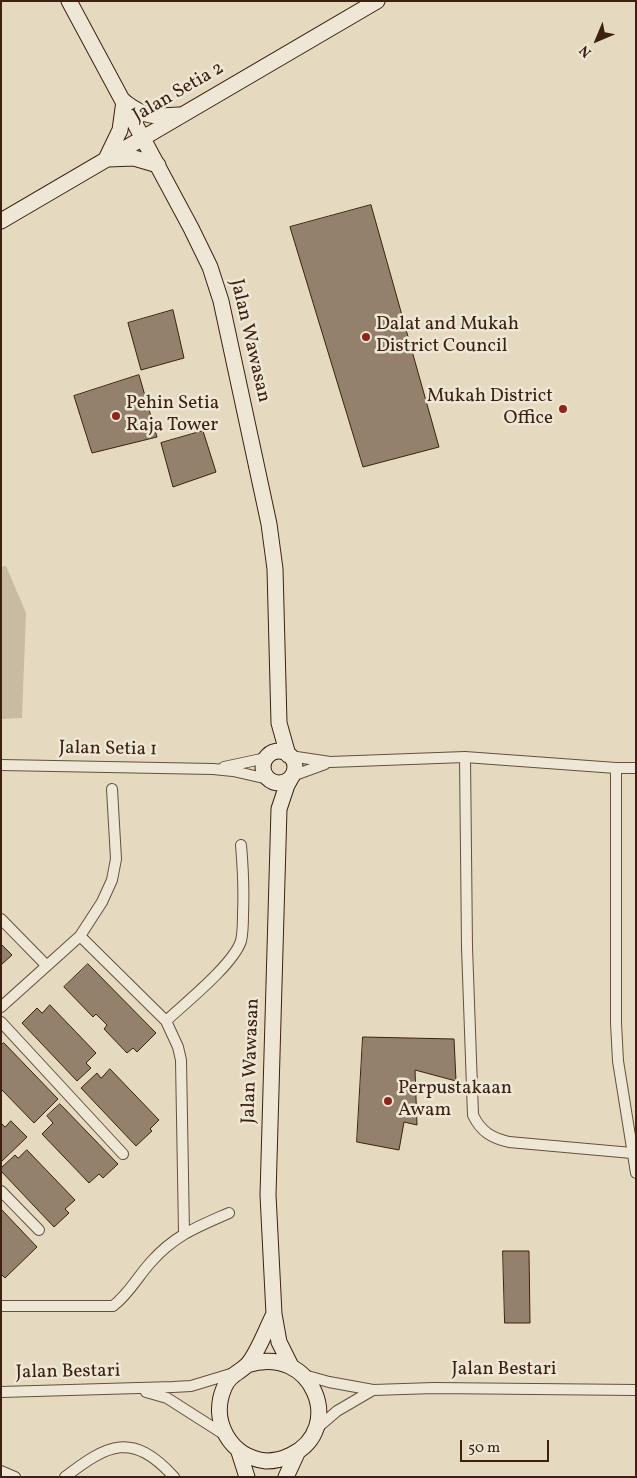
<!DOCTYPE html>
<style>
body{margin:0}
#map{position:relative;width:637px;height:1478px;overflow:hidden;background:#e5dac0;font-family:Vollkorn,serif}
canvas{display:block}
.frame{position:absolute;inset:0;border:2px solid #3c2110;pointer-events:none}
.north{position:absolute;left:572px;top:15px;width:50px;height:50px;-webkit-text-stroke:4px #eee7d6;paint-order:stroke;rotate:225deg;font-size:14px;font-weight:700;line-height:20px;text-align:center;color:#3c2110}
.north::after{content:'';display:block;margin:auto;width:18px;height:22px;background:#3c2110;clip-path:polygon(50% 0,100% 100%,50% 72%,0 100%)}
.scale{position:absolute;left:460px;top:1440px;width:89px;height:22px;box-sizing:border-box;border:2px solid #3c2110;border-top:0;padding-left:6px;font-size:15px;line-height:18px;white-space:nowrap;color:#3c2110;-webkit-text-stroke:4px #eee7d6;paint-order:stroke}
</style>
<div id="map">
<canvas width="637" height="1478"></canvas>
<div class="frame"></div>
<div class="north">N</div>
<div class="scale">50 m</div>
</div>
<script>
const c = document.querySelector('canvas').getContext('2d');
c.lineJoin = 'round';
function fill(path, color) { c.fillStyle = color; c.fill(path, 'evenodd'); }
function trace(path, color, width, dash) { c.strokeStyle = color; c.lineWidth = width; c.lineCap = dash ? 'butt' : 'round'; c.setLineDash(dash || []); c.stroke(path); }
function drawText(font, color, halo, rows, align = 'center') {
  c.font = font + ' Vollkorn,serif'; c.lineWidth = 5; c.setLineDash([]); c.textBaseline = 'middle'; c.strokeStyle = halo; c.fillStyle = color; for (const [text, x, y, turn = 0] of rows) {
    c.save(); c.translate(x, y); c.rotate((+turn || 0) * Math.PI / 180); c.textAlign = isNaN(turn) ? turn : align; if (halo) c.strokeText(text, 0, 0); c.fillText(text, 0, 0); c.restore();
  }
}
const green = new Path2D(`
 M6,566l20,47 -4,105 -21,1v-152z`);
const building = new Path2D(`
 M371,205l68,242 -76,20 -73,-240z
 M173,310l11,48 -43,12 -13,-47z
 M139,375l18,62 -65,16 -18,-57z
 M203,431l13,41 -43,15 -12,-44z
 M1,944l11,11 -11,10z
 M88,964l68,69 -19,19 -4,-4 -6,5 -23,-24 3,-4 -11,-11 -3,3 -29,-30z
 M50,1005l46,48 -10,10 5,5 -14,13 -55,-58 15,-15 5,5z
 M363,1037l91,2 2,42 -41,-11 2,55 -13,-3 -5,28 -42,-8z
 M4,1043l54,56 -24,24 -33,-34v-44z
 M110,1069l49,51 -9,9 2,2 -16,15 -55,-58 16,-15 4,5z
 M60,1104l58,60 -15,14 -4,-4 -10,9 -47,-49 11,-11 -6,-7z
 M11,1121l16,16 -26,25v-39l4,4z
 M27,1150l48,50 -10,9 4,4 -15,14 -53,-56v-3l14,-13 3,3z
 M1,1209l36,38 -32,31 -4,-4z
 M503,1251h26l1,72h-25z`);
const street = new Path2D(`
 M290,756l40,6 135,-5 151,11h20
 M465,757l2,190 6,168c8,17 19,23 36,27l123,11
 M1,765l212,4 20,2 35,8
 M224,767l42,-9
 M616,768v255l2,38 18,112
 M292,776l33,-12
 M1,919l45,46
 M80,936l86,85 12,26 3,13 3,173
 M1,1007l79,-71 22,-34 10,-22 4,-21 -4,-70
 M166,1021c19,-18 67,-56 75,-80 2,-9 2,-18 2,-27 1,-23 0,-46 -2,-69
 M1,1022l122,132
 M1,1191l38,39
 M1,1306h112c16,-12 25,-30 38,-44 24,-27 46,-35 78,-49
 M304,1375l25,7 44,8 61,-2 202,2
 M1,1392l172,-5 18,-1 43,-13
 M146,1392l21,6 58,37
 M316,1429l21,-18 36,-21
 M1,1471l14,6
 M65,1477c43,-33 67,-46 109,0`);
const secondary = new Path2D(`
 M69,1l122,227 19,39 11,34 48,223 6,45 4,154 9,32
 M126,103c18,14 30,14 53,12
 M107,157l13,-27 4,-29
 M108,159l26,-1 24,7
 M1,221l376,-220
 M263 767a16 16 0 1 1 32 0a16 16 0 1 1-32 0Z
 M247,1365c66,-22 99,64 44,90 -8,4 -16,6 -25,6 -36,-4 -56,-40 -42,-73 5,-13 15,-15 23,-23 10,-10 20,-38 27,-51
 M291,1366l-12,-24 -5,-28 -6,-119 11,-386 8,-24 5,-9
 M239,1452l8,25
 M286,1477l12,-26`);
const markers = [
 [366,337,5,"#8f2418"],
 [563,409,5,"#8f2418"],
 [116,416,5,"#8f2418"],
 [388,1101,5,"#8f2418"]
];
const streetNames = [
 ["Jalan Setia 2",179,93,-30],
 ["Jalan Wawasan",249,341,77],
 ["Jalan Setia 1",108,750,1],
 ["Jalan Wawasan",252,1061,-88],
 ["Jalan Bestari",504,1371],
 ["Jalan Bestari",68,1373,-1]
];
const poiNames = [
 ["Dalat and Mukah",376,326],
 ["District Council",376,348],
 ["Mukah District",553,398,"right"],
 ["Office",553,420,"right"],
 ["Pehin Setia",126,405],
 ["Raja Tower",126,427],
 ["Perpustakaan",398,1090],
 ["Awam",398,1112]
];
fill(green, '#c8bba2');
fill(building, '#94816c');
trace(building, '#3c2110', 1);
trace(street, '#664f3c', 12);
trace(secondary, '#3c2110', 17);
trace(street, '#eee7d6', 10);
trace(secondary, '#eee7d6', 15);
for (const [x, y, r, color] of markers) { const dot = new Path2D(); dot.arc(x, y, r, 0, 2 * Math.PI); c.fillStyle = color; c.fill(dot); trace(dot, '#eee7d6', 2); }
drawText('19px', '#3c2110', '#eee7d6', streetNames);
drawText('19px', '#3c2110', '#eee7d6', poiNames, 'left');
</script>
